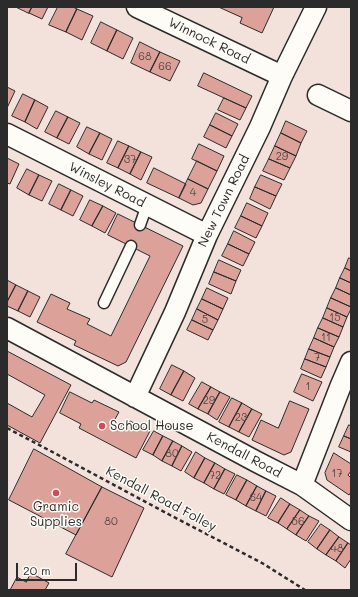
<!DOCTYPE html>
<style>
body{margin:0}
#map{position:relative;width:358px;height:597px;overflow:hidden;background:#f3e1db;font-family:Mali,sans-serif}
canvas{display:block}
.frame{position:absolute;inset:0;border:8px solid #2b2b2b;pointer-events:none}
.scale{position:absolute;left:16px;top:563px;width:61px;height:18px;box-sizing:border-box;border:2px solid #2b2b2b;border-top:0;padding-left:5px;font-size:12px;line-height:14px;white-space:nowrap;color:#2b2b2b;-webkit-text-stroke:3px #fdfcf7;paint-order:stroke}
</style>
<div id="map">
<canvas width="358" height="597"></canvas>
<div class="frame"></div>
<div class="scale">20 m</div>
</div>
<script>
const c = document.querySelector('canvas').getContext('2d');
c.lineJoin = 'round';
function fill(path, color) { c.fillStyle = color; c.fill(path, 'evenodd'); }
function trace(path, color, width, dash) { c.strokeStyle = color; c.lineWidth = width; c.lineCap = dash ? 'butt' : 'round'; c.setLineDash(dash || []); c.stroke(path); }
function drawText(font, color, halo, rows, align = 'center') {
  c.font = font + ' Mali,sans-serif'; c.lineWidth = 3; c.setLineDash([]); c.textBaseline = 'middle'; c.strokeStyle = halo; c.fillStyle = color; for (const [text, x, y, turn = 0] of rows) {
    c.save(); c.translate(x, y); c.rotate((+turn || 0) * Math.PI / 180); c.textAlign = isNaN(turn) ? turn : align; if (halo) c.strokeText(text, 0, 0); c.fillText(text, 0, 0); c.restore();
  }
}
const building = new Path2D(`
 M16,7h16l-3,6z
 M32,7h16l-6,12 -13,-6z
 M58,7h15l4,2 -11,23 -17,-7z
 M219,7h55l-12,26 -22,-10 2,-5z
 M77,9l16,7 -11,24 -16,-8z
 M101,22l16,8 -10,21 -16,-8z
 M117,30l16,8 -10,21 -16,-8z
 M140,42l20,10 -10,20 -19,-9z
 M160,52l20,9 -10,20 -20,-9z
 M204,73l48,23 -6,12 -48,-22z
 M7,87l8,4 -8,17z
 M23,94l12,6 -10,22 -13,-6z
 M224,98l22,10 -6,12 -22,-10z
 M35,100l13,7 -11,22 -12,-7z
 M56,111l12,6 -11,21 -12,-6z
 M216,113l22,11 -6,12 -22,-11z
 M68,117l12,6 -11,21 -12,-6z
 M286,121l21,10 -6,12 -20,-10z
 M210,125l22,11 -6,12 -22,-11z
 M87,127l13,6 -11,21 -12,-7z
 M100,133l12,6 -10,21 -13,-6z
 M281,133l20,10 -5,13 -21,-10z
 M118,141l11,5 -11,22 -11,-5z
 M199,144l25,12 -7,15 -25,-12z
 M129,146l12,6 -11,22 -12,-6z
 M275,146l21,10 -6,12 -21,-9z
 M141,152l11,5 -11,23 -11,-6z
 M7,158l12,6 -9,20 -3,-1z
 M269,159l21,9 -6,12 -21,-9z
 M197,161l20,10 -9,18 -20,-10z
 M154,168l32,16 -7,14 -32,-15z
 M27,169l12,6 -10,20 -12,-7z
 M39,175l13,6 -10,20 -13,-6z
 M261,175l21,9 -6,12 -21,-9z
 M188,179l20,10 -7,14 -8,2 -14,-7z
 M59,184l12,6 -10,20 -12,-6z
 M255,187l21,9 -6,13 -20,-10z
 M71,190l12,6 -10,20 -12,-6z
 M90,200l13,6 -11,20 -12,-6z
 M247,203l21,10 -6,13 -21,-10z
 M103,206l13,7 -11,20 -13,-7z
 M118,214l65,32 -57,116 -8,4 -44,-21 2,-4 -39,-19 14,-28 19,9 -3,6 23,10 -3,5 24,12 39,-80 -42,-21z
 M241,216l21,10 -6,12 -21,-10z
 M234,231l21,11 -6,12 -21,-10z
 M228,244l21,10 -6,12 -21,-10z
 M349,258l2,1v12l-6,-3z
 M219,260l22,10 -5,11 -22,-9z
 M345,268l6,3v12l-11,-5z
 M214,272l22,9 -5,13 -22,-10z
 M340,278l11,5v12l-15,-7z
 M7,280l9,5 -9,17z
 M16,285l12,6 -10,20 -11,-5v-4z
 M207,288l21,10 -5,11 -21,-10z
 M336,288l15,7v12l-20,-9z
 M28,291l12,6 -10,20 -12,-6z
 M331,298l20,9v2l-4,8 -20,-9z
 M202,299l21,10 -5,11 -21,-11z
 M327,308l20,9 -4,10 -20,-9z
 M197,309l21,11 -5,10 -21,-10z
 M323,318l20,9 -4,10 -21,-9z
 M192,320l21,10 -5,10 -21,-10z
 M318,328l21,9 -5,10 -20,-9z
 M314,338l20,9 -4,10 -21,-8z
 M309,349l21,8 -4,10 -21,-8z
 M7,351l64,34 -31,58 -33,-18v-22l25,14 13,-22 -38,-21z
 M305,359l21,8 -5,11 -20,-9z
 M172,365l12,6 -13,24 -11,-6z
 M184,371l11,7 -12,23 -12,-6z
 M302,374l20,8 -9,19 -19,-9z
 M202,382l9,5 -13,22 -9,-5z
 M211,387l9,5 -12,22 -10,-5z
 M70,392l22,11 2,-3 25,12 -5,9 12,7 4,-7 20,10 -14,27 -57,-30 2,-4 -21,-11z
 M220,392l10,5 -13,23 -9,-6z
 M232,398l10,5 -13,24 -10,-5z
 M290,401l19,8 -18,43 -7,3 -32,-15 9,-20 17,8z
 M242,403l10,6 -13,23 -10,-5z
 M252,409l10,5 -13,23 -10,-5z
 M349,425l2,1v13l-7,-3z
 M154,431l9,5 -10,19 -10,-5z
 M163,436l10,5 -11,20 -9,-6z
 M344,436l7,3v13l-12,-5z
 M173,441l9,5 -10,20 -10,-5z
 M182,446l10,6 -11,19 -9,-5z
 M34,449l68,38 -26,48 -67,-35z
 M196,452l9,6 -11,20 -9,-6z
 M334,453l17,11v7l-3,4 3,3v14l-2,3 -22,-15 -2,-7z
 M205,458l10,5 -11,20 -10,-5z
 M215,463l10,6 -11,20 -10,-6z
 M225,469l10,5 -11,20 -10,-5z
 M237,475l10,5 -11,20 -10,-5z
 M247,480l10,6 -11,20 -10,-6z
 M257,486l9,5 -10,20 -10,-5z
 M102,487l42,21 -32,69 -46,-23z
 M266,491l10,5 -10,20 -10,-5z
 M281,498l9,6 -12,19 -10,-5z
 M290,504l10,6 -13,19 -9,-6z
 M300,510l9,6 -13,19 -9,-6z
 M309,516l10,5 -13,20 -10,-6z
 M321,524l9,6 -13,19 -9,-7z
 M330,530l9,7 -13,18 -9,-6z
 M339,537l9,6 -12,18 -10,-6z
 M348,543l3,2v14l-6,9 -9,-7z
 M31,573l18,10 -4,7h-35l7,-13 9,5z`);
const path = new Path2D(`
 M7,428l53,28 110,59 92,48 43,27`);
const lane = new Path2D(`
 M140,225l7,-20
 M104,303l27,-57`);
const street = new Path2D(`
 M137,7l145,69
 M318,95l33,16
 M7,134l200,101
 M7,328l250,134 45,23 49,35
 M135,397l40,-85 32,-77 53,-108 22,-51 34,-69
 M302,485l39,-100 10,-23`);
const markers = [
 [102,426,4,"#d1495b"],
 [56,493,4,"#d1495b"]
];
const numberNames = [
 ["68",145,57],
 ["66",165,67],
 ["29",282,157],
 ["37",130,160],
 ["4",193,193],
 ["15",335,318],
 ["5",205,320],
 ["11",326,338],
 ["7",317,358],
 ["1",308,387],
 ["29",209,401],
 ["23",241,418],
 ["80",172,454],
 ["17",337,474],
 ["72",215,476],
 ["64",256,498],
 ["80",111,522],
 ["56",298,522],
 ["48",337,549]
];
const streetNames = [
 ["Winnock Road",209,41,26],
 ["Winsley Road",107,185,27],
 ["New Town Road",224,201,-64],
 ["Kendall Road",244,455,28],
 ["Kendall Road Folley",161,499,28]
];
const poiNames = [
 ["School House",110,426],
 ["Gramic",56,507,"center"],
 ["Supplies",56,522,"center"]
];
fill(building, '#dca29a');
trace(building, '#2b2b2b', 1);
trace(lane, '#2b2b2b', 13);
trace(street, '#2b2b2b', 23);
trace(path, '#2b2b2b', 2.5, [4, 3]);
trace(lane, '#fdfcf7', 10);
trace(street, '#fdfcf7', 20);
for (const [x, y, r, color] of markers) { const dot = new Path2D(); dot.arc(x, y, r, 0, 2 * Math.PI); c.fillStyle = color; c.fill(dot); trace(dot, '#fdfcf7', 1.5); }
drawText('11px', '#574947', null, numberNames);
drawText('13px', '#2b2b2b', '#fdfcf7', streetNames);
drawText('13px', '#2b2b2b', '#fdfcf7', poiNames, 'left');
</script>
